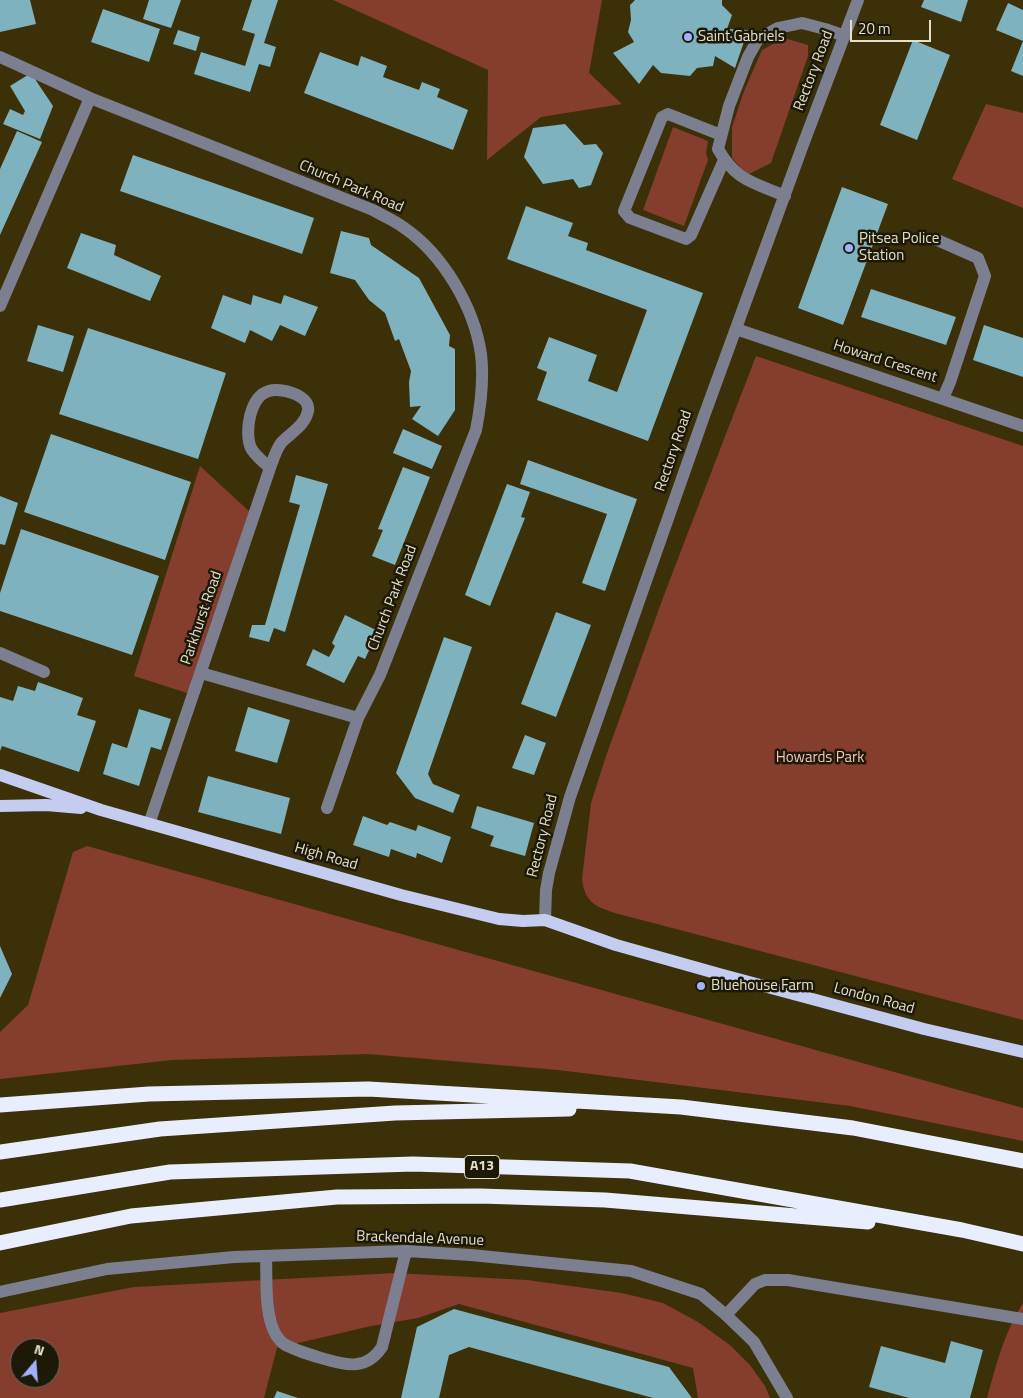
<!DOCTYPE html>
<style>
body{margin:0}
#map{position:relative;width:1023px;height:1398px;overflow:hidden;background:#3b3008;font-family:"Titillium Web",sans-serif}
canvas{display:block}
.north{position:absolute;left:10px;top:1338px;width:50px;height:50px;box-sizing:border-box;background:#1d1909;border:1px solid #6d6957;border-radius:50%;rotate:18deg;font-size:14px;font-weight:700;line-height:20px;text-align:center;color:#e6e0cb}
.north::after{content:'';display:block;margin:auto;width:18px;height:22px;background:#a1b2fd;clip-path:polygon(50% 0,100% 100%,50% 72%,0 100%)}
.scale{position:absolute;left:850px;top:20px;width:81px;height:22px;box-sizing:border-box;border:2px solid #e6e0cb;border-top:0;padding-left:6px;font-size:15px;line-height:18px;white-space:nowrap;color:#e6e0cb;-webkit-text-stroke:4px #1d1909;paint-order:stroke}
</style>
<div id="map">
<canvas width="1023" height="1398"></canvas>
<div class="north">N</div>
<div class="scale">20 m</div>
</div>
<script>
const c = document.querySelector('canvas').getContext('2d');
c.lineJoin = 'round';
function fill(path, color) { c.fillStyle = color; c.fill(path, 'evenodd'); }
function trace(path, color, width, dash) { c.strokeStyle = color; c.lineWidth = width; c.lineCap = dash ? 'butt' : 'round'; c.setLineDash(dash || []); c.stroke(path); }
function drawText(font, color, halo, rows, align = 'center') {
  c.font = font + ' "Titillium Web",sans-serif'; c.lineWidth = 5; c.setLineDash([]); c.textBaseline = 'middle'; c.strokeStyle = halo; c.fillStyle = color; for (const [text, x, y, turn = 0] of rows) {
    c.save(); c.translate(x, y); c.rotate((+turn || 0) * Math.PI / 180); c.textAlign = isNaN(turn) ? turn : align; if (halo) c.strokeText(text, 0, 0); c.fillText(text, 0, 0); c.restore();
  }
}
const green = new Path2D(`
 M333,0h269l-13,73 33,31 -81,13 -54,43 1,-90z
 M784,38l24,7v11l-37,107 -24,12 -15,-17v-31l12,-36 18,-41z
 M986,104l37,9v95l-71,-29z
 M673,127l35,14 -2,12 2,7 -24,66 -41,-16z
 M756,356l267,90v574l-408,-107c-21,-7 -30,-11 -33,-34l9,-76 15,-47 58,-161z
 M200,466l51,47 -61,181 -56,-18z
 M87,846l936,262v33l-173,-35 -292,-36 -190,-16 -196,6 -172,19v-47l28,-27 45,-153z
 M395,1273l132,7 95,13 41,10 35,19 32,23 20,20 15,21 5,12h-72l-5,-30 -234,-64 -41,14 -47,8 -94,22 -13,50h-264v-85l134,-26zM20,1348h30v30h-30z
 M1023,1303v95h-36c9,-33 17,-65 36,-95z`);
const building = new Path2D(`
 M0,0h30l6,24 -36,8z
 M149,0h32l-10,28 -28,-9z
 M252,0h26l-14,43 12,4 -6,20 -11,-3 -9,28 -56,-18 7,-22 44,14 10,-32 -13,-4z
 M635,0h87v5l10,10 -5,14 21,1 -13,38 -20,-12 -2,10 -16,2 -7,8 -29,-3 -8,-8 -14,19 -26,-31 21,-11 -6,-10 3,-12 -1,-15z
 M924,0h44l-7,22 -40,-15z
 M1008,3l15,7v66l-12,-5 12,-30 -27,-11z
 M103,9l57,20 -11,33 -58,-20z
 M178,30l22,7 -4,14 -23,-7z
 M913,40l37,15 -33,85 -37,-15z
 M320,52l38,14 3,-10 26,10 -4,11 36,13 3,-8 18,7 -3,8 31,13 -15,40 -149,-57z
 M31,73l22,33 -13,33 -37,-15 7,-15 13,6 2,-4 -15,-25z
 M565,124l19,21 12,-1 7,9 -12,32 -12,3 -6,-9 -30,5 -19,-27 9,-29z
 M17,131l25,11 -42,93v-66z
 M133,155l181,63 -12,36 -182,-63z
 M842,187l46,17 -45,121 -45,-17z
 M526,206l47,17 -5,13 20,7 -2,7 117,43 -55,148 -111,-41 10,-28 -10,-4 12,-31 48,18 -9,26 29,11 30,-82 -140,-51z
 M341,231l28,7 2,7 48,33 31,57 -1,11 6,3v61l-17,26 -26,-17 9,-13 -11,1 -1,-25 2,-11 -12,-32 -4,2 -10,-28 -16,-13 -14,-20 -25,-7z
 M81,233l35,12 -2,10 47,21 -11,25 -83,-33z
 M871,289l85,28 -10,28 -85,-28z
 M223,295l28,10 2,-10 28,9 3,-9 34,12 -13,29 -25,-11 -8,16 -22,-11 -5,13 -34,-15z
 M38,325l36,11 -11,36 -36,-11z
 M984,325l39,13v39l-50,-17z
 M88,328l138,45 -28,86 -139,-45z
 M403,429l39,17 -10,23 -39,-16z
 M51,434l140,48 -26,78 -141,-48z
 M528,460l109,39 -32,92 -23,-8 25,-69 -87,-30z
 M403,467l27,10 -35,88 -23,-9 11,-26 -5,-1z
 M296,475l32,9 -43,148 -11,-4 -5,14 -20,-5 3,-12h13l35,-120 -11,-3z
 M507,484l23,8 -9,25 4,1 -35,88 -25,-11z
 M0,496l18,7 -13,42 -5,-1z
 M21,529l138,47 -27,79 -132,-44v-18z
 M556,612l35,13 -35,92 -35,-13z
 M345,615l33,16 -13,28 -7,-3 -14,27 -38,-18 7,-16 16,8 6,-11 -3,-3z
 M444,637l28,10 -44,127 5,10 27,11 -7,18 -38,-15 -19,-25z
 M38,682l45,16 -6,17 19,6 -17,51 -77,-26 -2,5v-54l13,4 5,-15 17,5z
 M248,707l42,13 -13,43 -42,-12z
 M139,709l32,10 -10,31 -10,-3 -12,39 -36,-12 9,-31 15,5z
 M525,735l21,8 -12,32 -22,-7z
 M208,776l82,22 -9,36 -83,-22z
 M477,806l57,17 -9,33 -35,-10 4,-10 -23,-8z
 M363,816l24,9 3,-3 26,9 2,-6 33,12 -9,26 -25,-10 -1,5 -25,-9 -2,8 -36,-12z
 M0,946l12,28 -12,24z
 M454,1309l215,58 23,31h-39l-184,-51 -20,8 -10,43h-38l16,-71z
 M951,1341l32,9 -13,48h-61l-40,-11 12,-41 64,17z
 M277,1391l21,7h-24z`);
const minor = new Path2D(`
 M0,57l90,41 283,112c10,6 21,10 30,17 40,27 71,80 78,127 3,26 0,51 -5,76l-96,245 -22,43 -31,90
 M721,135l-53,-21 -6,3 -38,94 6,7 56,21 5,-4 33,-75
 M785,196c-32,-14 -49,-15 -67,-47l11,-43 19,-49 10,-18 20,-11 24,-5 23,6 20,7
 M935,239l43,19 7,18 -35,106 -7,16
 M0,306l90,-208
 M736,329l287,97
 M0,653l44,19
 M201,673l157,45
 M149,824l121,-356c-6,-6 -15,-12 -19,-20 -7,-16 -1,-52 18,-57 11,-4 42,4 39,20 -3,15 -18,22 -27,32 -5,7 -8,17 -11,25
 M545,920l1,-30 3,-17 21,-76 134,-381 100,-274 54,-142
 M266,1256c1,23 -2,59 10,79 2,3 5,7 8,9 12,7 60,23 73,20 11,-1 19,-8 25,-17l24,-96
 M0,1292l107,-23 127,-12 172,-6 65,4 160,16 70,23 25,21 28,27 33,56
 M726,1315l29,-31 10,-4h23l235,39`);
const major = new Path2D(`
 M0,775l101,35 300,85 98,24 24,2 22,-1 71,25 103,29 205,55 99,23
 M0,806l46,-1 35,3`);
const highway = new Path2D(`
 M0,1105l149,-11 219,-5 313,18 172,21 170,33
 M0,1152l160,-23 235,-16 174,-4
 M0,1200l170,-28 243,-8 217,7 332,59 61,14
 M0,1243l131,-27 206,-19 143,-1 125,4 263,22`);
const markers = [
 [688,37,5,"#a1b2fd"],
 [849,248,5,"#a1b2fd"],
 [701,986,5,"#a1b2fd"]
];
const shields = [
 [482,1167,35]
];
const shieldNames = [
 ["A13",482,1167]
];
const poiNames = [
 ["Saint Gabriels",698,37],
 ["Pitsea Police",859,239],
 ["Station",859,256],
 ["Bluehouse Farm",711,986]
];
const streetNames = [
 ["Rectory Road",814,71,-69],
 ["Church Park Road",351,187,23],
 ["Howard Crescent",885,362,18],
 ["Rectory Road",674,451,-71],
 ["Church Park Road",393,598,-69],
 ["Parkhurst Road",202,618,-71],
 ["Rectory Road",543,836,-76],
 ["High Road",326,857,16],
 ["London Road",874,999,15],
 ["Brackendale Avenue",420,1239,2]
];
const parkNames = [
 ["Howards Park",820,758]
];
fill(green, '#853d2e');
fill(building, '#7eb2be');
trace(minor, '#7b7f90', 12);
trace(major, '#c4cdf0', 12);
trace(highway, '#e9eefe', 15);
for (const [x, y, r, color] of markers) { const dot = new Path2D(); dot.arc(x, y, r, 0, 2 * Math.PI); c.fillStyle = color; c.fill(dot); trace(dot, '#1d1909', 2); }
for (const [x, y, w] of shields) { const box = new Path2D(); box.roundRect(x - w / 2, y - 11.5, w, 23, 4); c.fillStyle = '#1d1909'; c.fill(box); trace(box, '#e6e0cb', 1); }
drawText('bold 14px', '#e6e0cb', null, shieldNames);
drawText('15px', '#e6e0cb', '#1d1909', poiNames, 'left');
drawText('15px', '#e6e0cb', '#1d1909', streetNames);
drawText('15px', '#f7c4b8', '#1d1909', parkNames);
</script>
